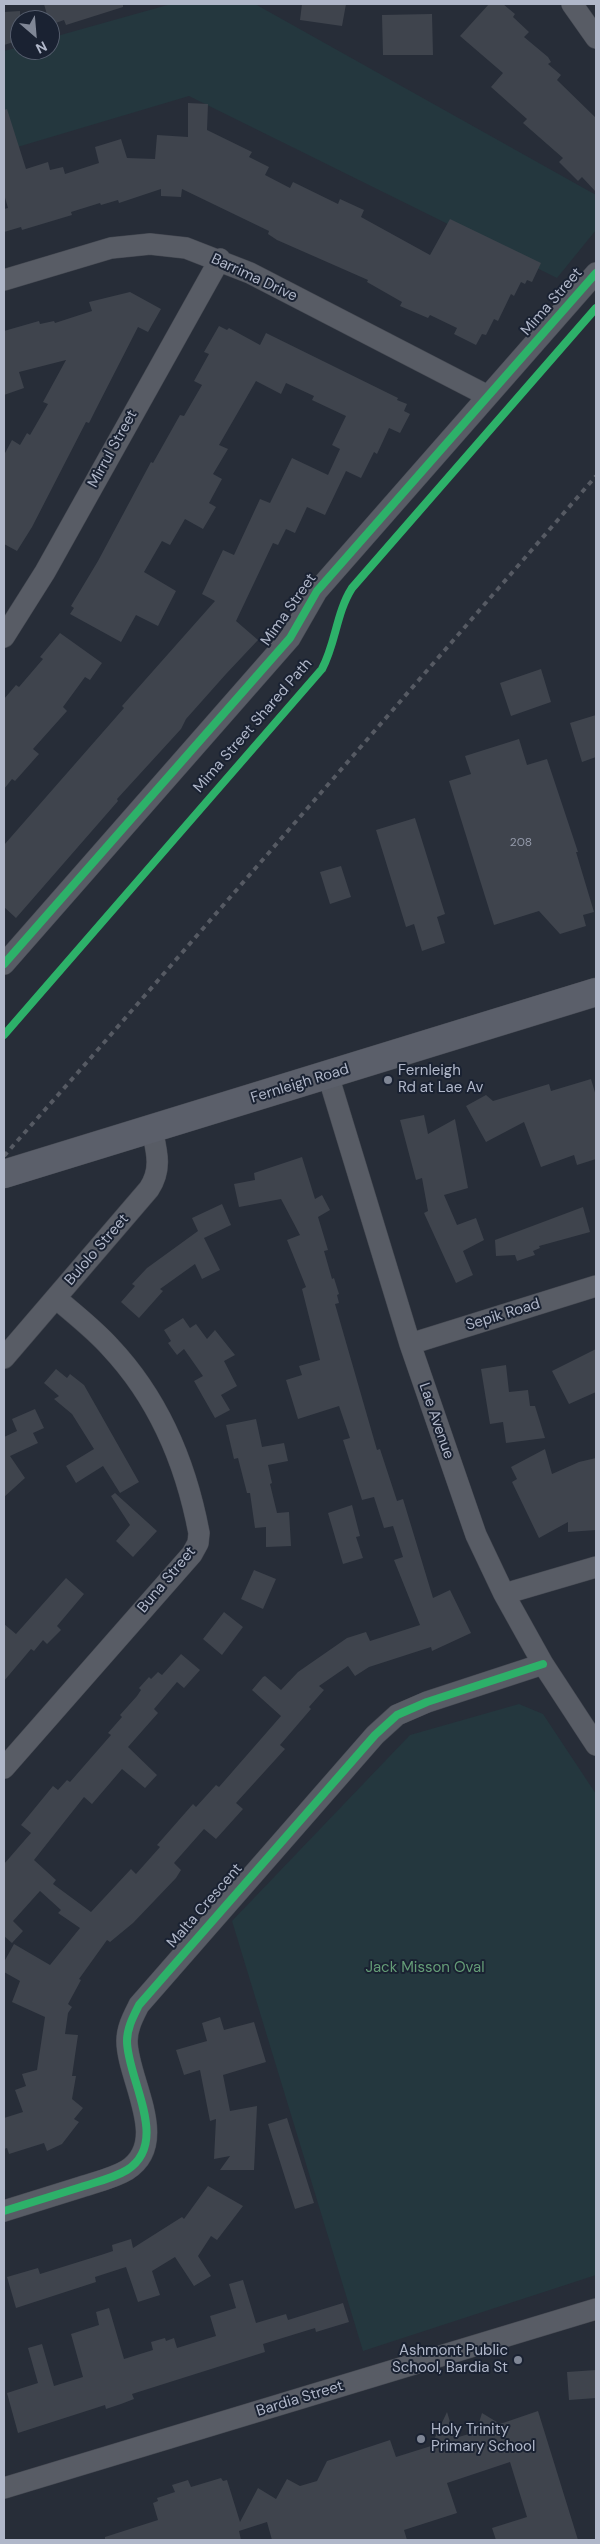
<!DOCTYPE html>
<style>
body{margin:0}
#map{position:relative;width:600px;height:2544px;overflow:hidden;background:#272d38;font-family:"DM Sans",sans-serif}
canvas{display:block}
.frame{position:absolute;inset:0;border:5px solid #b0b7c9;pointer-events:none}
.north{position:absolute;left:10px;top:10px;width:50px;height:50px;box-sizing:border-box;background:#1a2232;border:1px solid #565e6e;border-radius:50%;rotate:153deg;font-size:14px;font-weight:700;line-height:20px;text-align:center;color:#b0b7c9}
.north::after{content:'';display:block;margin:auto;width:18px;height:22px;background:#808796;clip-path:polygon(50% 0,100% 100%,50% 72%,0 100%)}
</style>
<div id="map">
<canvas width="600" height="2544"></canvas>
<div class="frame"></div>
<div class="north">N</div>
</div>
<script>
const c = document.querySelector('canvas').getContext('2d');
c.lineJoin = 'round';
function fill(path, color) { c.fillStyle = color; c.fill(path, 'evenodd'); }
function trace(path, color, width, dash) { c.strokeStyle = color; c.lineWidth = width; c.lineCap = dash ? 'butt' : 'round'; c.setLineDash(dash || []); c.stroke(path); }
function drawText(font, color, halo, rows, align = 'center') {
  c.font = font + ' "DM Sans",sans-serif'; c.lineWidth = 4; c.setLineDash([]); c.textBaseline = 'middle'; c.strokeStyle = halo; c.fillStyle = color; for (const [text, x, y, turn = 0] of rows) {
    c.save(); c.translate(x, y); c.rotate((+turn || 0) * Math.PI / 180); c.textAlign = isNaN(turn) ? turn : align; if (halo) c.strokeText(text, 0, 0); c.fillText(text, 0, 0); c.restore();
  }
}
const green = new Path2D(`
 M171,4h84l341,191v35l-39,48 -368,-182 -185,55v-100l16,-4v3h30v-12z
 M519,1704l24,10 53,80v481l-233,76 -131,-430 178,-186z`);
const building = new Path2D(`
 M44,4h79v3l-57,18 -2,-5 -14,5z
 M302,4h44l-4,22 -42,-6z
 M489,4h14l12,10 -2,3 16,15 -5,5 24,20 3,5 -3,2 13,11 -4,5 39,38v74l-14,-15 -4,4 -19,-19 4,-4 -40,-35 4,-4 -36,-32 12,-14 -43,-37z
 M20,11v29l-16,5v-33z
 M432,14l1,41h-50l-1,-40z
 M188,103l20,1 -1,26 45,22 -3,5 20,10 -4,8 25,13 3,-6 45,22 2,-5 24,11 -3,7 69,38 20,-36 91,44 -9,19 -5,-2 -2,4 -4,-2 -7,14 -3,-2 -13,27 -4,-2 -8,16 -4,-1 -6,11 -22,-11 3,-6 -27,-13 -2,3 -28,-12 2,-4 -35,-20 1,-2 -91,-40 -9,-6 1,-3 -87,-42 -1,8 -20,-1v-7l-42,14 -1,-3 -17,5 -1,-2 -29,9 1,3 -50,15 -1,-3 -17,5v-23l4,-1 -4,-14v-84l3,-1 19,60 22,-7 2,8 13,-3 2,7 34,-11 -4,-16 26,-8 6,19 28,1 2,-24 31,2z
 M130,292l31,17 -13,23 -10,-5 -43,84 -6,12 -3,-1 -54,105 -15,24 -13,-7v-89l8,-15 8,5 7,-12 3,2 18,-31 -5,-2 23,-42 -47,12 5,16 -20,7v-64l35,-10 1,3 14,-3 1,2 37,-12 -3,-9z
 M219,326l8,4 2,-2 31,17 6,-12 132,65 -1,2 10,4 -3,7 6,3 -10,19 -11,-5 -12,26 -3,-2 -13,26 -15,-7 -21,44 -18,-8 -12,26 -9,-4 -8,16 -5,-2 -37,78 22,19 -32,34 -40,45 -5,10 -64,70 1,2 -102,117 -12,-11v-62l120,-137 -2,-2 93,-105 -13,-7 21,-44 11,5 26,-56 10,4 22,-45 36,17 12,-26 -8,-4 14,-29 -34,-16 2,-4 -28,-13 -5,11 -25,-13 -37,64 9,4 -15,25 9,5 -13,24 7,4 -13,22 -18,-10 -15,26 -8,-4 -18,31 32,19 -18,35 -22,-11 -15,27 -51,-28 4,-6 -3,-2 27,-45 53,-99 2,1 27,-48 4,1 18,-31 -8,-4 15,-27 -5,-2z
 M60,633l42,30 -12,17 -5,-3 -22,30 4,4 -34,38 6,5 -24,27 -3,-2 -8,10v-90l12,-14 3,2 24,-28 -3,-2z
 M541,669l10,33 -40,14 -11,-33z
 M596,715v42l-14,5 -12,-39z
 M519,739l8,26 20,-6 31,93h-2l18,60 -11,3 3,11 -26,8 -21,-23 -45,14 -45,-144 22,-7 -6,-18z
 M415,818l30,96 -8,3 8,26 -23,8 -8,-27 -8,3 -30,-97z
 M341,866l10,31 -21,7 -10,-32z
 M591,1079l5,17v63l-19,6 -3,-10 -33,12 -17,-45 -38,20 -20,-36 20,-11 7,6 56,-17 2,7z
 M424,1115l4,19 27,-15 13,69 -24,7 13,30 19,-7 8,22 -21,11 10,24 -17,8 -32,-70 4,-2 -6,-33 -6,2 -16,-60z
 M302,1157l13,42 7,-4 8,15 -12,7 10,33 -4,1 8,28 2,-1 5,16 -2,1 2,8 -4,1 42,146 3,-1 17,52 6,-2 30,99 17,-8 21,43 -39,18 -1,-4 -62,20 -14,9 -7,-10 -29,20 5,4 -15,17 2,2 -31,36 5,4 -49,54 7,6 -27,30 -12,-10 -30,34 7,7 -5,8 -43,45 -23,19 -3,-2 -28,39 2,1 -13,24 4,3 -4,6 -3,21 13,1 -6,41h4l-4,23 11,9 -9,11 5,3 -17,22 -15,7 -3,-8 -35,11 -2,-6 -3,1v-31l19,-6 -8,-22 11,-4 -4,-12 15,-4 8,-53 -33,-15 8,-21 -16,-9v-10l10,-18 36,21 30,-37 -22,-15 3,-3 -21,-19 -27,30 10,10 -11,12 -8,-7v-72l27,-31 -10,-8 32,-39 5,4 9,-10 3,2 41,-47 -3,-2 14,-16 -2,-2 17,-19 4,-6 -2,-2 10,-11 2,2 7,-7 4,3 19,-21 19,16 -16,18 -7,-6 -23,27 4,4 -30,34 29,28 -12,13 -23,-19 -30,35 -8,-7 -50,63 22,20 -3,4 38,28 40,-43 5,5 24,-27 -3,-2 36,-41 3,3 20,-22 3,2 62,-71 -29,-26 11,-13 2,-1 16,14 17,-18 49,-34 19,-6 4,9 50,-16 -26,-65 9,-3 -10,-31 -9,2 -10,-31 -12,3 -19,-60 7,-2 -11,-32 -41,13 -12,-39 16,-5 -3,-9 21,-6 -18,-71 4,-2 -19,-47 13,-5 -19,-36 -42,8 -5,-23 21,-4 -1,-7z
 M222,1204l9,21 -27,13 16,32 -18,9 -7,-15 -35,25 3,2 -24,27 -18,-16 14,-16 -3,-2 15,-16 51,-37 -6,-13z
 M583,1207l7,25 -51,14 1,2 -7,3 2,4 -18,6 -2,-6 -19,1 -1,-16z
 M183,1318l7,10 6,-4 11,15 8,-9 20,25 -11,6 13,25 -16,9 9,15 -15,8 -21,-37 9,-5 -19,-27 -7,6 -9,-12 3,-2 -7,-11z
 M596,1349v43l-27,12 -17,-33z
 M506,1365l3,27 19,-2 2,16h5l10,32 -39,5 -3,-21 -13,2 -9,-55z
 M56,1369l11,9 3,-4 14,11 55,97 -19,11 -17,-27 -27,17 -10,-17 28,-17 -22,-35 -18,-15 5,-3 -15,-13z
 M35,1409l9,19 -11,5 5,10 -28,13 15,22 -21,19v-60l13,-6 -5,-12z
 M256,1419l6,28 22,-4 4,18 -20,4 4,18 -2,1 7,29 12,-1 2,34 -25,1v-20l-11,1 -5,-35h-3l-9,-35 -4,1 -8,-34z
 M545,1449l7,25 27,-12 17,-4v72l-28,2v-10l-29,16 -27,-56 5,-3 -6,-12z
 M115,1493l42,38 -24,26 -17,-16 14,-16 -19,-29z
 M352,1505l8,31 -4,1 7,21 -20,6 -15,-51z
 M254,1570l22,9 -13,30 -22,-10z
 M66,1578l18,16 -27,32 4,4 -14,14 -4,-4 -9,11 -3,-2 -27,32v-57l12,10z
 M224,1612l19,15 -21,28 -19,-16z
 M220,2017l4,13 30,-8 12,40 -43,13 7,36 27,-5 -3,64h-34l10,-14 -16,3 2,-40 -6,2 -10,-51 -16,5 -8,-25 31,-9 -5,-18z
 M287,2118l27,85 -19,6 -27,-85z
 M208,2186l35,20 -26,34 -6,-4 -13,20 13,20 -17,10 -19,-29 -23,14 8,24 -22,7 -12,-35 -31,10 1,5 -80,26 -9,-31 31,-9 2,6 61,-19 12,-4 -1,-6 19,-6 2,9 49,-31 2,2z
 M243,2280l13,43 30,-9 2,6 55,-17 6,19 -33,10 -1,-4 -52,16 2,8 -133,42 2,5 -13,5 -15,5 -1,-4 -87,28 -11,-40 31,-10 -10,-35 14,-4 12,42 29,-9 -12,-43 28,-9 -3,-13 13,-4 15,51 29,-9 -2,-8 14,-4 1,3 8,-3 3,10 39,-12 -6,-20 26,-8 -7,-24z
 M596,2370v28l-27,2 -2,-28z
 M538,2411l40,129h-82l-4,-12 35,-11 -17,-55 -63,21 10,30 -53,17 3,10h-135l-5,-18 -28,9 2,9h-136v-3l53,-17 -5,-17 5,-2 -1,-3 18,-6 -3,-7 16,-5 3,7 30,-9 2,3 4,-1 13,42 18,-34 18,11 11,-20 13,7 17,-5 10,-20 63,-21 6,17 35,-11 16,-34 8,26 21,-6 6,-19 18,11z`);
const street = new Path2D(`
 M572,4l24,34
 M4,280l107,-32 39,-4 36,4 64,25 238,123
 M4,637l41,-65 175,-313
 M4,964l286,-326 27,-47 279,-318
 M328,1075l82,269 66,191 28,59 39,70 53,81
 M410,1344l186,-58
 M4,1358l145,-169c13,-20 8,-37 3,-59
 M504,1594l92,-27
 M4,1768l188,-214 6,-11 1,-10c-13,-69 -40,-134 -89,-186 -16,-18 -36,-33 -54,-49
 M4,2211c25,-8 51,-16 77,-24 15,-5 33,-9 46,-17 44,-28 0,-91 0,-129 0,-13 6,-24 12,-36l236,-270 22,-20 30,-13 116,-38
 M4,2488l592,-179`);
const secondary = new Path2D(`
 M4,1174l592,-182`);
const rail = new Path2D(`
 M4,1156l84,-95 508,-585`);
const cycleway = new Path2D(`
 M4,964l286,-326 27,-47 279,-318
 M4,1035l318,-366c14,-26 14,-56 30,-81l244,-280
 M4,2211c25,-8 51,-16 77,-24 15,-5 33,-9 46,-17 44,-28 0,-91 0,-129 0,-13 6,-24 12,-36l236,-270 22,-20 30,-13 116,-38`);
const markers = [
 [388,1080,5,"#808796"],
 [518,2360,5,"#808796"],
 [421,2439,5,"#808796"]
];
const numberNames = [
 ["208",521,843]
];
const streetNames = [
 ["Barrima Drive",254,278,25],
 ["Mima Street",552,302,-49],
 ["Mirrul Street",113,449,-61],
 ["Mima Street",289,610,-55],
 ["Mima Street Shared Path",253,726,-49],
 ["Fernleigh Road",300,1084,-17],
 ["Bulolo Street",97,1250,-49],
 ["Sepik Road",503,1315,-17],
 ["Lae Avenue",436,1421,71],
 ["Buna Street",167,1580,-50],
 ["Malta Crescent",205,1906,-49],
 ["Bardia Street",300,2399,-17]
];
const poiNames = [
 ["Fernleigh",398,1071],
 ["Rd at Lae Av",398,1088],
 ["Ashmont Public",508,2351,"right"],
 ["School, Bardia St",508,2368,"right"],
 ["Holy Trinity",431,2430],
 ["Primary School",431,2447]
];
const parkNames = [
 ["Jack Misson Oval",425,1968]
];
fill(green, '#24373e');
fill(building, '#3f444d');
trace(street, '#444851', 22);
trace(secondary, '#444851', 29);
trace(street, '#585c65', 21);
trace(secondary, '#5b5f6a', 28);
trace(rail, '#565a63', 4, [5, 5]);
trace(cycleway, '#2db169', 8);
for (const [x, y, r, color] of markers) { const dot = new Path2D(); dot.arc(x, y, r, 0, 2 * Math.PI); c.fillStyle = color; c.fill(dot); trace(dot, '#1a2232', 2); }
drawText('12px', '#949aaa', null, numberNames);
drawText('15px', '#b0b7c9', '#1a2232', streetNames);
drawText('15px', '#b0b7c9', '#1a2232', poiNames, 'left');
drawText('15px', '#659d77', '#1a2232', parkNames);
</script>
